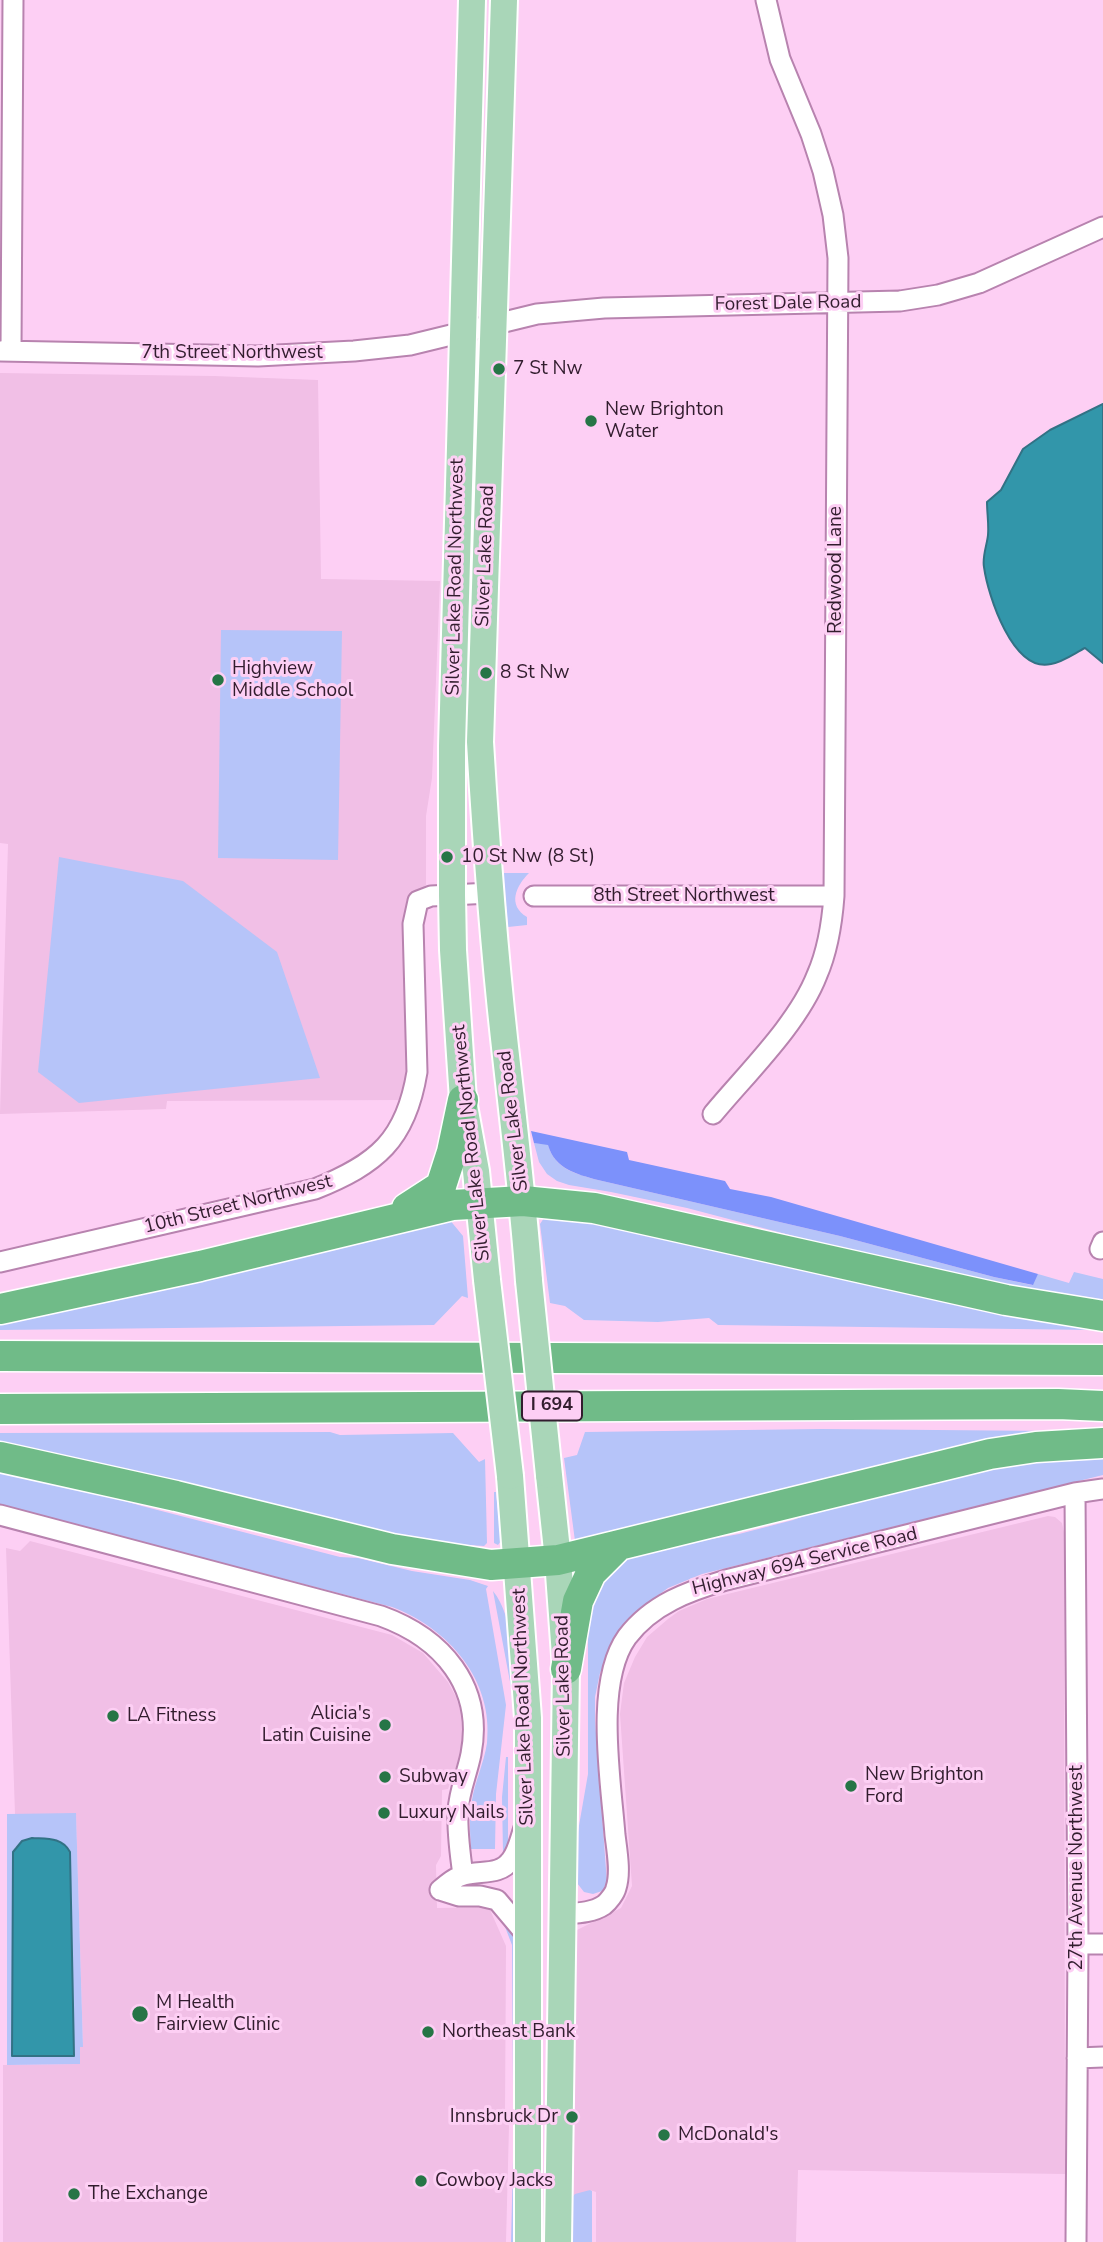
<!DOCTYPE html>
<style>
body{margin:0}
canvas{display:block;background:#fdcff4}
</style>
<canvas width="1103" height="2242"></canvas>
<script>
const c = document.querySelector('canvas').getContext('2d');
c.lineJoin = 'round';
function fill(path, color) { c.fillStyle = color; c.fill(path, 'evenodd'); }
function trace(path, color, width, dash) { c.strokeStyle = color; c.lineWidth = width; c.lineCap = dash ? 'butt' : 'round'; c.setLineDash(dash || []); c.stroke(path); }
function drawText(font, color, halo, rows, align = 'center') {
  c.font = font + ' "Nunito Sans",sans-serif'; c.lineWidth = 6; c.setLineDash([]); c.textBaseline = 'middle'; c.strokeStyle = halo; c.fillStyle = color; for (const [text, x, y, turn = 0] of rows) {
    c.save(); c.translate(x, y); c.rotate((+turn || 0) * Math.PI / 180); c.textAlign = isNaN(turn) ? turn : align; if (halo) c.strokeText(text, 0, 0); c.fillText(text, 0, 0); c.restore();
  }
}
const built = new Path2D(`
 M0,373l214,3 104,4 3,199 119,2 -8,197 -6,38v69l-20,16 3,170 -5,29 -237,1 -1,8 -166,5 8,-270 -8,-1z
 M1048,1516l7,1 7,6 2,9 1,642 -267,-4 -2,72h-200v-50l-6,-2 -20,10 5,-265 2,-5 44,-22 11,-22 -12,-172 4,-31 11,-26 12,-20 21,-18 11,-8 28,-12z
 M30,1541l362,94 31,18 25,29 8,15 5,15 1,28 -3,18 -11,31 -6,1 -1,66 -5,9 1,43 54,-1v5l15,34 -1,170 4,10 -3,116h-503v-177l77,-1v-18h3l-7,-232h-61l-9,-266 14,3z`);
const green = new Path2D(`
 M221,630l121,1 -4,229 -120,-2z
 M59,857l124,24 94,71 43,126 -241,25 -41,-31z
 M503,873h26c-13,13 -22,32 -2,44v8l-19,2z
 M534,1143l14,1c6,25 28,30 50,36l242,56 154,41 38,8 6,-11 31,9 5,-11 29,7v28l-82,-11 -334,-88 -76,-16 -42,-7 -12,-4 -10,-7 -8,-12z
 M544,1218l40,4 203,44 305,58 -1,6 -373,-5 -9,-7 -51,4 -74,-2 -19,-14 -15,-3 -10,-79z
 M449,1219l14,17 5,62 -6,-2 -28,29 -434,5v-12z
 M822,1429l229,2 -476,110 -11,-83 13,-3 8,-23z
 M330,1432l10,3 113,-2 26,29 6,-3 2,84 -3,3 -49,-3 -50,-10 -138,-36 -247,-46v-18z
 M1103,1452v23l-401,99 -34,14 -30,22 -21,26 -17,37 -5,24v23l12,163 -5,8 -9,3 -9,-2 -7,-9 -1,-11 1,-35 11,-63v-164l3,-15 28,-33 13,-6 25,-7 82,-15 54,-14 43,-16 177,-40z
 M0,1465l142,41 198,51 18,1 54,13 58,9 18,6 -2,3 20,116 -10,89 -1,55h-24c-1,-16 -2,-33 1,-49 3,-19 12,-37 15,-57 7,-63 -39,-115 -95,-136l-392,-102z
 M494,1492h2l5,49 -3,4 -4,-2z
 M493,1591c22,27 20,78 21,112z
 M506,1757h2v93l-2,6 -3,-3 -1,-56z
 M76,1813l7,234h-3v17l-73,1v-251zM15,1847l55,5 4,204h-62z
 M502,1919l15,24 -2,142 -2,2 -1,-142z
 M514,2119v123h-3z
 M590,2190l2,1v51h-22v-42l5,-6z`);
const forest = new Path2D(`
 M531,1131l96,21 2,8 96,21 5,8 41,8 267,77 -5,11 -39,-8 -154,-41 -242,-56c-22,-6 -43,-11 -50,-35l-14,-2z`);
const water = new Path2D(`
 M1103,404v259l-18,-15c-10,5 -22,14 -34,16 -38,9 -63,-68 -67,-97 -2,-10 3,-22 4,-32 1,-11 -1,-22 -1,-33l14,-12 22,-41 27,-19z
 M32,1838c15,1 30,-1 38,14l4,204h-62l1,-204 9,-11z`);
const minor = new Path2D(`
 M0,351l258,5 96,-5 56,-6 127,-31 67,-6 296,-7 38,-6 41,-12 124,-56
 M11,351l2,-351
 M534,896h300
 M713,1114c34,-41 85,-90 104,-139 11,-25 15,-52 17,-79l4,-638 -5,-43 -10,-44 -12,-37 -31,-75 -14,-59
 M1100,1249l3,-7
 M0,1262l315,-73c62,-25 91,-49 102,-117l-4,-148 5,-23 13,-5 59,-3
 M1075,1493l3,451 -2,298
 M0,1515l381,101c61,22 103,70 90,138 -4,20 -12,37 -13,57 -1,21 2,43 5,64
 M440,1890c7,-6 15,-13 24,-15 16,-5 36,1 47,-15 7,-9 9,-21 13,-32
 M440,1890l19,6h21l17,4 32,38
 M563,1914c14,-1 29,-1 41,-9 4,-3 11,-12 12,-17 5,-15 1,-37 -1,-53 -4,-54 -21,-152 12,-198 25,-33 62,-46 99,-57l349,-87 28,-4
 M1078,1944h25
 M1077,2058l26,-1`);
const major = new Path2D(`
 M472,0l-20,746v149l1,55 10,150 13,71 11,109
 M504,0l-24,742c6,99 13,197 24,296 9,81 19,161 25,243
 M549,1475l9,85 8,109 -8,573
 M510,1476l18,242v524`);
const highway = new Path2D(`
 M407,1208l34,-22 11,-34 11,-52
 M0,1309l200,-43 253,-61 70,-4 71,7 412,92 97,16
 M0,1356l1103,4
 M0,1409l1058,-5 45,2
 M0,1457l176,39 216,53 99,16 67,-5 432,-106 46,-7 67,-4
 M566,1669l12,-68 13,-28 27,-27`);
const majorBridge = new Path2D(`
 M487,1280l23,196
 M529,1281l20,194`);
const markers = [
 [499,369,7,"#267546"],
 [591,421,7,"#267546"],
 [486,673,7,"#267546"],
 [218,680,7,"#267546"],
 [447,857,7,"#267546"],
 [113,1716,7,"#267546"],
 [385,1725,7,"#267546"],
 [385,1777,7,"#267546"],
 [851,1786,7,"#267546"],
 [384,1813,7,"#267546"],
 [140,2014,9,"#267546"],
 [428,2032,7,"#267546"],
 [572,2117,7,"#267546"],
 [664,2135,7,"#267546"],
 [421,2181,7,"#267546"],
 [74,2194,7,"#267546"]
];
const shields = [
 [552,1406,60]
];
const shieldNames = [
 ["I 694",552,1406]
];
const streetNames = [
 ["Forest Dale Road",788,304,-1],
 ["7th Street Northwest",232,353],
 ["Silver Lake Road",486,556,-88],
 ["Redwood Lane",836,570,-90],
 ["Silver Lake Road Northwest",456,577,-89],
 ["8th Street Northwest",684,896],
 ["Silver Lake Road",514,1121,-97],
 ["Silver Lake Road Northwest",472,1143,-96],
 ["10th Street Northwest",238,1205,-14],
 ["Highway 694 Service Road",805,1562,-14],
 ["Silver Lake Road",564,1686,-91],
 ["Silver Lake Road Northwest",524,1707,-92],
 ["27th Avenue Northwest",1077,1868,-90]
];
const poiNames = [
 ["7 St Nw",513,369],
 ["New Brighton",605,410],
 ["Water",605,432],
 ["Highview",232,669],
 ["Middle School",232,691],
 ["8 St Nw",500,673],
 ["10 St Nw (8 St)",461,857],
 ["Alicia's",371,1714,"right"],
 ["Latin Cuisine",371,1736,"right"],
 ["LA Fitness",127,1716],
 ["New Brighton",865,1775],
 ["Ford",865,1797],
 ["Subway",399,1777],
 ["Luxury Nails",398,1813],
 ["M Health",156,2003],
 ["Fairview Clinic",156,2025],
 ["Northeast Bank",442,2032],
 ["Innsbruck Dr",558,2117,"right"],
 ["McDonald's",678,2135],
 ["Cowboy Jacks",435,2181],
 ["The Exchange",88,2194]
];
fill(built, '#f1bfe6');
fill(green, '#b6c4f9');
fill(forest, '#7c91fb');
fill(water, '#3296aa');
trace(water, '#327285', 2);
trace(minor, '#b883af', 23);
trace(major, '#fff', 30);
trace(highway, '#fff', 33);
trace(minor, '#fff', 19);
trace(major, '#a9d6b8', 26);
trace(highway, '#70bb88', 30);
trace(majorBridge, '#fff', 30, []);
trace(majorBridge, '#a9d6b8', 26);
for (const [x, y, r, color] of markers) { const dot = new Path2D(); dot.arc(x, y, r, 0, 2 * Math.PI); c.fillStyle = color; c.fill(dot); trace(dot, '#fdcff4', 2.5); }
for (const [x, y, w] of shields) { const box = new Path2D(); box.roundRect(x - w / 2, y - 14.5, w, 29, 5); c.fillStyle = '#fdcff4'; c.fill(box); trace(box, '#321d2e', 2); }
drawText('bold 18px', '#321d2e', null, shieldNames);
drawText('19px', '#321d2e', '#fdcff4', streetNames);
drawText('19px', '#321d2e', '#fdcff4', poiNames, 'left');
</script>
